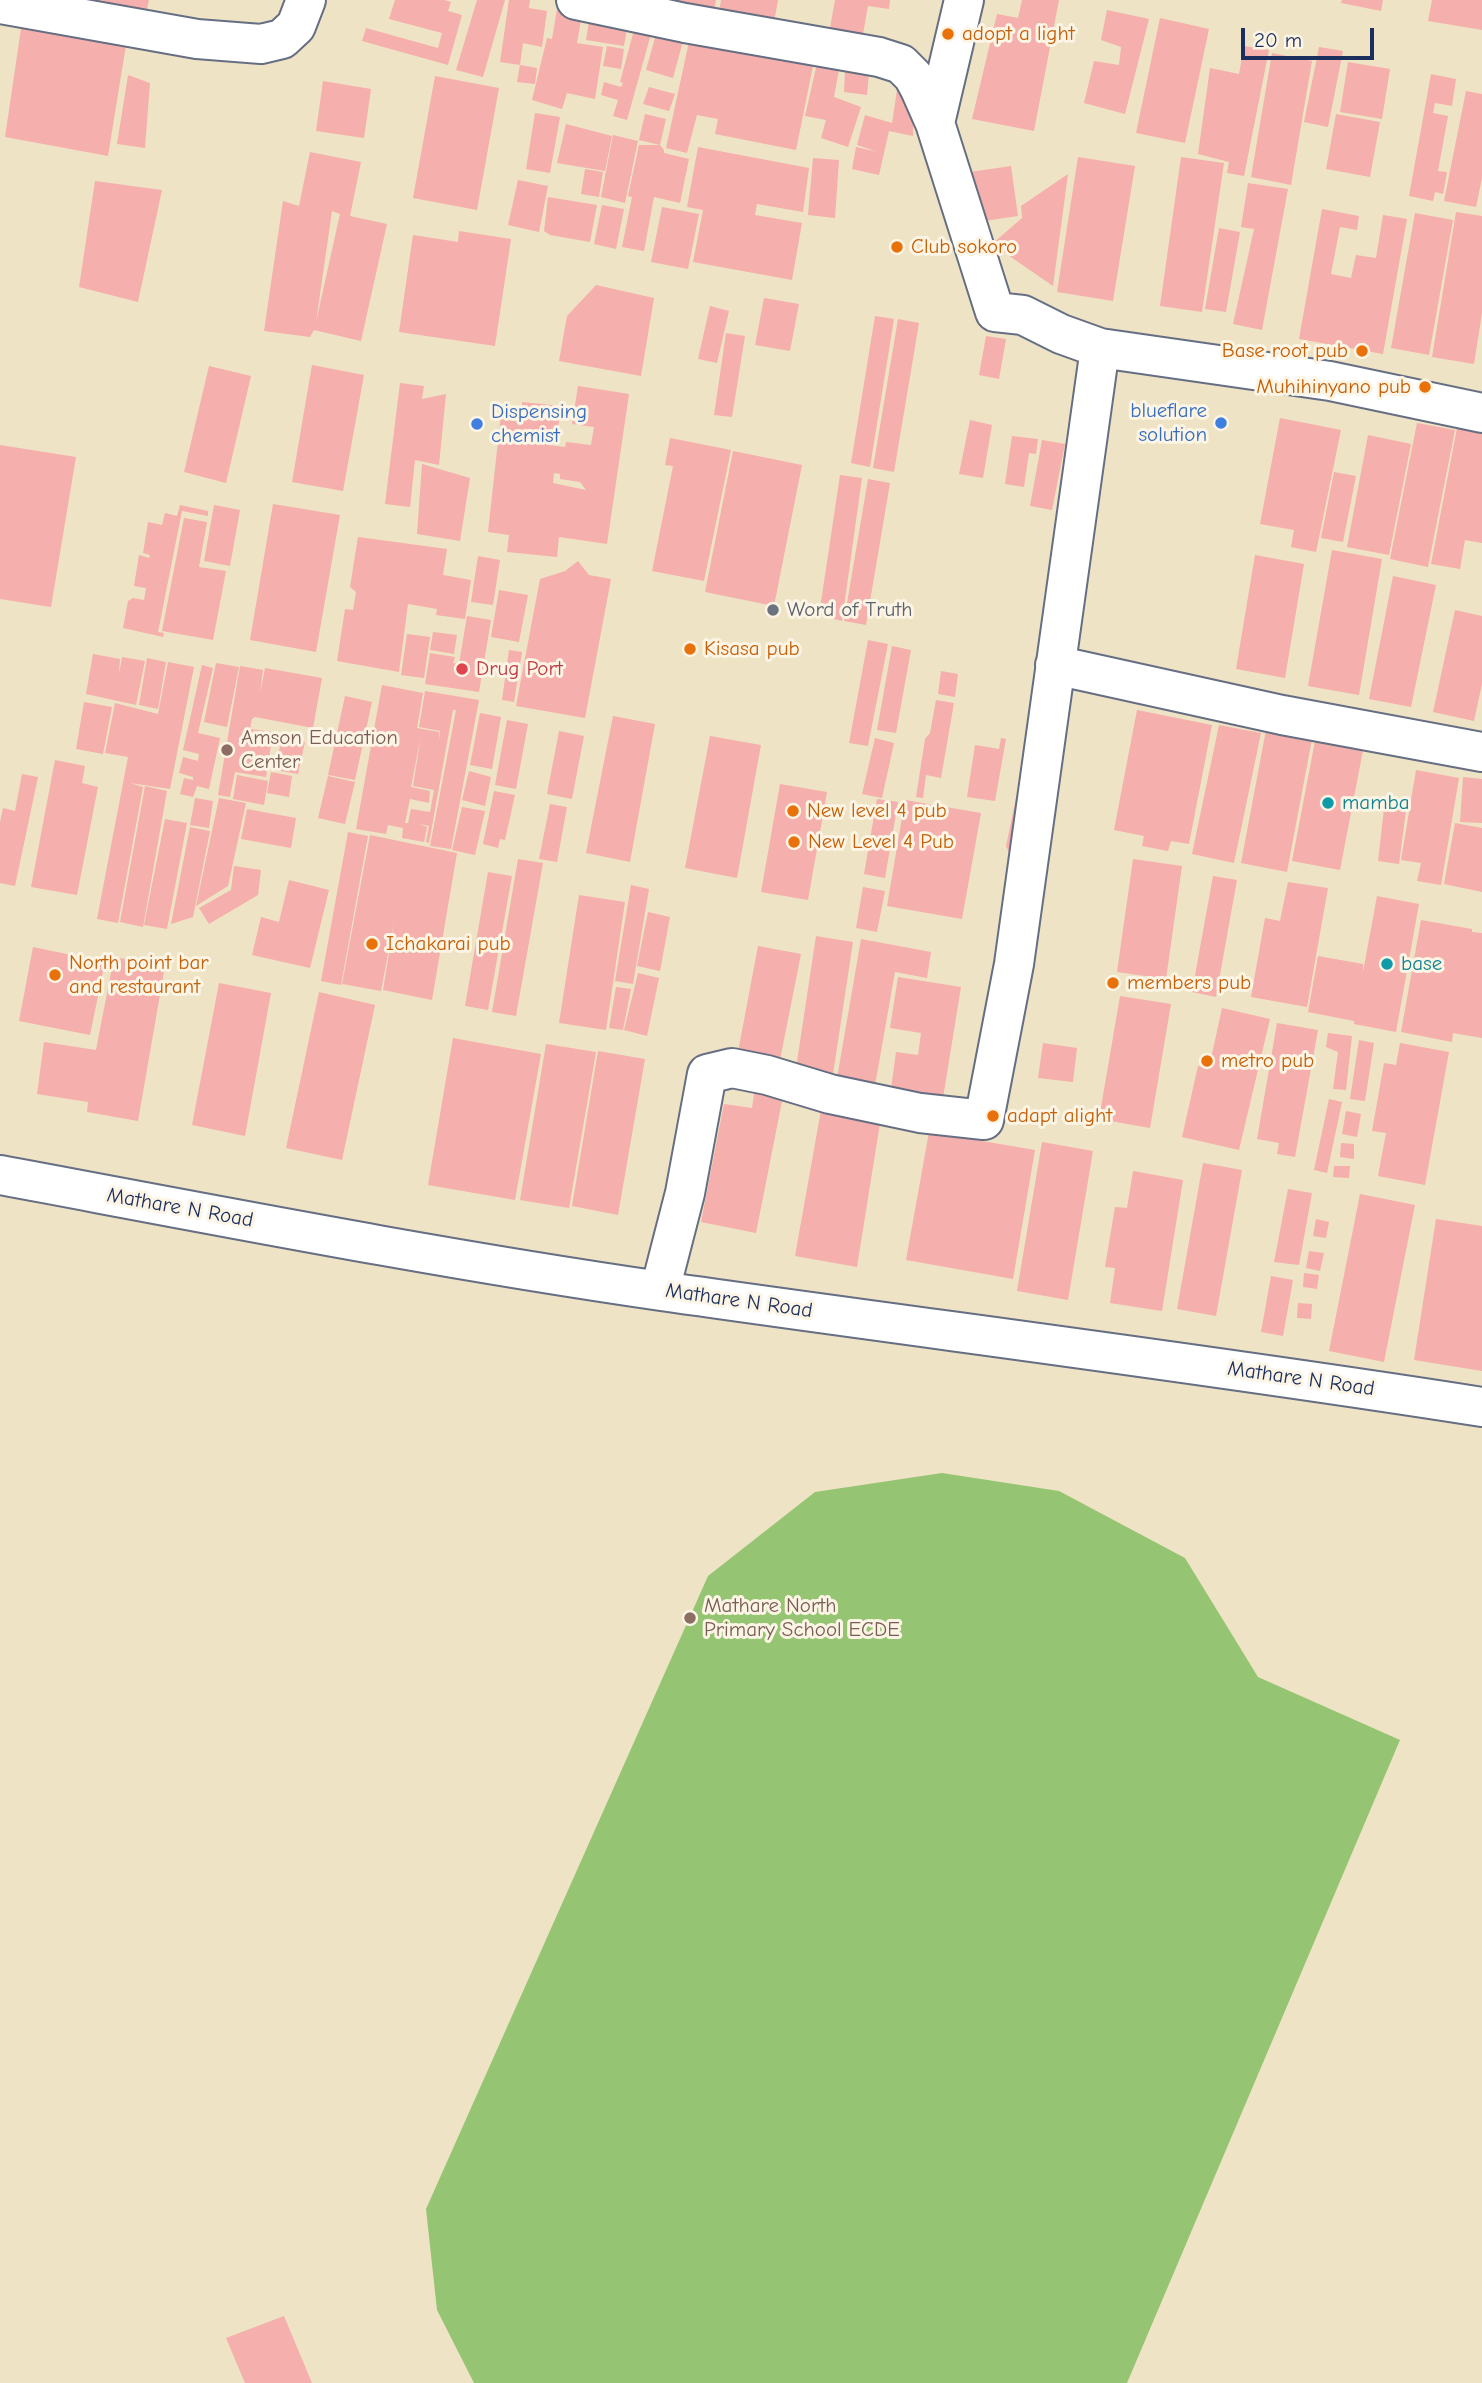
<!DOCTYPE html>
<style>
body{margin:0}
#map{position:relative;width:1482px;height:2383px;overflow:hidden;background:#efe3c5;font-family:"Comic Neue",sans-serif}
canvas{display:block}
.scale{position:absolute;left:1241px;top:28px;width:133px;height:32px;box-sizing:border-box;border:4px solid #1b2f5e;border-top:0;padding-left:9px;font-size:21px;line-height:24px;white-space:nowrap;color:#1b2f5e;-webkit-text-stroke:5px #fcf5e5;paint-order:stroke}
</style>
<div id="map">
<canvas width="1482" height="2383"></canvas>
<div class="scale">20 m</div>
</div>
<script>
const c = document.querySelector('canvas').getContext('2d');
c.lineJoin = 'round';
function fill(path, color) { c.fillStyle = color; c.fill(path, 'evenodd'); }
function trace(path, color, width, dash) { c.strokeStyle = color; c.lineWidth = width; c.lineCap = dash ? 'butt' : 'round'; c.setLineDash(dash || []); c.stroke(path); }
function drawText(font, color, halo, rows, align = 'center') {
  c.font = font + ' "Comic Neue",sans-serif'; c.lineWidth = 6; c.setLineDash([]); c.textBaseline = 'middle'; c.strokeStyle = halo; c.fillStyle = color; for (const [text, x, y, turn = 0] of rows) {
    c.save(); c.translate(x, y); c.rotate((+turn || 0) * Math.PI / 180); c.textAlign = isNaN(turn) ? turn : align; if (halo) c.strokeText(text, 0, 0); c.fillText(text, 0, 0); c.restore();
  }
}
const green = new Path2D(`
 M942,1473l117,18 126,67 73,119 142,63 -273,643h-653l-37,-73 -11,-101 282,-633 107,-84z`);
const building = new Path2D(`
 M78,0h71l-4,18z
 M395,0h49l7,2 -3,9 14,4 -14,50 -86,-24 4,-13 72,20 4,-15 -53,-14z
 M477,0h28l-22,77 -27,-7z
 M509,0h21l-1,8 18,3 -5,36 -19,-4 -3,22 -20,-3z
 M656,0h60l-2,11z
 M721,0h57l-4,22 -55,-9z
 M835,0h55l-1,9 -21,-3 -5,28 -33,-6z
 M1022,0h37l-25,131 -62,-12 25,-105 21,4z
 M1342,0h41l-2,11 -40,-8z
 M1432,0h50v30l-54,-9z
 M557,9l25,5 -5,29 26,4 -8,52 -28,-6 -5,16 -30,-9 15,-62 5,1z
 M1107,10l42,9 -24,95 -41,-11 10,-42 25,4 2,-18 -20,-7z
 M590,15l38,7 -4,24 -38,-6z
 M1160,18l49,11 -24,114 -49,-10z
 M22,22l105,17 -19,117 -103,-19z
 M659,23l27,7 -13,48 -27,-8z
 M634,30l17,4 -24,86 -14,-4 5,-16 -17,-5 3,-13 17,5 2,-4 -3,-1z
 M690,37l94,11 -3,12 32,6 -17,84 -81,-16 3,-15 -21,-4 -10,38 -21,-5z
 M607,46l17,3 -3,20 -18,-3z
 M1244,46l25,4 -25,126 -17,-3 2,-11 -31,-8 12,-86 29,6z
 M1319,47l24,4 -15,76 -24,-5z
 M1272,53l40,8 -21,124 -40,-8z
 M818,59l22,5 -6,33 27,10 -13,40 -27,-9 5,-18 -21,-4z
 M1348,62l42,7 -8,50 -42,-7z
 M520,65l17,3 -2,16 -18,-2z
 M845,70l24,3 -2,22 -23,-3z
 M1431,74l25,5 -4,27 -17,-3 -2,10 15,3 -10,55 9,1 -4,22 -8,-2 -2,9 -24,-5z
 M128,75l22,8 -5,65 -28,-4z
 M435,76l64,12 -22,122 -64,-12z
 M323,81l48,8 -7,49 -48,-7z
 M898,83l15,1v52l-24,-5 -10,44 -27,-6 4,-22 22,5 -21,-7 8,-30 27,8z
 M649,87l26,7 -6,17 -26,-7z
 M1466,91l16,3v84l-6,29 -32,-6z
 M535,113l25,4 -10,56 -24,-4z
 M645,114l21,5 -6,26 4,5v3l25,6 -9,44 -26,-6 -10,54 -22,-4 10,-50 -4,-1 11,-51h21l-21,-5z
 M1336,114l44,8 -10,55 -44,-8z
 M566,124l46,12 -7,35 -48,-8z
 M613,135l25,6 -13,62 -24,-6z
 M698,147l111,21 -6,44 -46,-8 -2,11 47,8 -10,57 -99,-18 10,-52 -16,-3z
 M310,152l51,10 -11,54 37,8 -26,117 -47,-11 -4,7 -46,-6 19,-130 16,5zM332,211l8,3 -24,108z
 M1078,157l57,9 -22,135 -56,-9z
 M1181,157l43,6 -22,149 -42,-6z
 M813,158l26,2 -4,58 -27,-3z
 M1011,166l7,50 -40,6 -8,-50z
 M585,169l18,3 -4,25 -18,-3z
 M1068,174l-15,112 -61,-42 30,-26 -1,-12z
 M518,180l30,6 -9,46 -31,-7z
 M95,181l67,9 -24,112 -59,-15z
 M1248,183l40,6 -26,141 -29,-6 21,-95 -13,-2z
 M548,197l49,8 -7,37 -40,-7 -6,-4z
 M602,205l22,4 -8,40 -22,-5z
 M662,207l37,7 -11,55 -37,-7z
 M1322,209l37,7 -2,14 -17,-3 -9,47 20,4 5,-23 20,3 7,-43 24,4 -24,135 -84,-15z
 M1456,212l26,4v97l-8,51 -42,-7z
 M1415,213l38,7 -24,135 -38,-7z
 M1219,228l21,4 -14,80 -21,-3z
 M459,231l52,8 -16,107 -96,-14 14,-97 45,7z
 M596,285l58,13 -13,78 -82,-15 8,-45z
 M764,298l35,6 -9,47 -35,-6z
 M710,306l19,5 -12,52 -19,-4z
 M875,316l19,3 -24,148 -19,-4z
 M898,319l21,4 -25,149 -21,-4z
 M726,333l19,3 -13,81 -18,-2z
 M986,336l20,3 -7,40 -20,-4z
 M312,365l52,10 -21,116 -51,-9z
 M209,366l42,10 -25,107 -42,-11z
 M400,383l24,3 -2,13 24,-5 -7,71 -24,-5 -5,47 -25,-3z
 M578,386l51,8 -22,150 -48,-7 -2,20 -50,-5 2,-17 -21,-3 14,-127 20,3v-6l39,4 -3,22 -8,4 -1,13 16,2 1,-5 25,3 3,-18 -22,-3zM554,473l6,1v5l20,3 6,8 -33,-7z
 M1280,418l61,12 -25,122 -25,-5 3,-17 -34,-6z
 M970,420l22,5 -9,53 -24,-4z
 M1417,423l38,7 -27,137 -38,-8z
 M1457,428l25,4v111l-17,-3 -5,29 -29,-5z
 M1368,435l43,9 -22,111 -42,-8z
 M1012,436l26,3 -2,15 -7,-1 -5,34 -19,-3z
 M670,438l61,12 -27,131 -52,-10 21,-105 -8,-1z
 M1042,440l23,4 -13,66 -22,-4z
 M0,445l76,12 -25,150 -51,-8z
 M733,451l69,14 -28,141 -69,-14z
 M422,464l48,14 -10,63 -43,-7z
 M1334,472l22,4 -13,66 -22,-4z
 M840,475l22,3 -20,143 -23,-6z
 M868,479l22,4 -24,142 -22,-4z
 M273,504l67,11 -24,137 -66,-12z
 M180,505l28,6v5l-26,-5 -24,121 6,1 -1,4 -40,-9 5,-27 5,-3 11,2 2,-12 -12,-2 5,-31 10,3 1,-3 -7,-2 5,-31 14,3 3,-12 12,3z
 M214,505l26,5 -10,56 -26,-5z
 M184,518l23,4 -8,45 27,4 -13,69 -51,-9z
 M358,537l89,12 -4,26 28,5 -6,39 -29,-4 1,-6 -29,-5 -9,68 -62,-11 8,-52 8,1 3,-18 -6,-5z
 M1332,550l50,9 -23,136 -51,-9z
 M1255,555l49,9 -19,114 -49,-9z
 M478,556l22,4 -7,45 -22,-3z
 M578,561l11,14 22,4 -26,139 -69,-12 24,-127 25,-8z
 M1393,576l43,9 -25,122 -42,-8z
 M499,590l29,5 -9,47 -28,-5z
 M1455,610l27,6v68l-8,37 -41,-9z
 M467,616l24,4 -12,72 -54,-8 5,-31 25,4 -2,6 6,1z
 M433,632l24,3 -3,19 -24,-4z
 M407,634l23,3 -6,41 -23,-3z
 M868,640l20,4 -20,102 -19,-3z
 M892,646l19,4 -15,83 -19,-3z
 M509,650l13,2 -8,50 -12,-2z
 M93,654l27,5 -1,15 3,-17 23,4 -9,44 -50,-11z
 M147,658l19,4 -8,47 -19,-4z
 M168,662l26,5 -24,122 -40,-6 13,4 -25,136 -21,-4 31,-162 -23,-4 10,-50 43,11z
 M216,663l23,4 -12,60 -23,-5z
 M202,665l11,3 -15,65 22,5 -11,51 -12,-3 -4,11 -13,-3 4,-16 9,2v-3l-14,-4 4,-16 15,4 1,-7 -16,-4z
 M240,666l23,4 -3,24 5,-26 57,10 -9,50 -58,-11 -3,2 -2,10 23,3 -7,45 -31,-5 -5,25 -12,-2z
 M941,671l17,3 -3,23 -17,-3z
 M382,685l41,8 -6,35 22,4v8l1,-9 -21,-4 6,-36 54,9 -28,149 -21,-3 26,-136h-3l-24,133 -3,-1 3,-16 -10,-2 8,3 -3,15 -22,-4 1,-10 -15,-3 -2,9 -30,-5zM421,735l-8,51 21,4 -4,22 -19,-3 -3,14h-3l5,-24 19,4 1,-12 -19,-4z
 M345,696l27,6 -17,78 -27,-5z
 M936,700l18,3 -13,75 -15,-3 -3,23 -7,-1 9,-58 5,-6z
 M84,702l28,5 -9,47 -27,-5z
 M1137,710l75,15 -23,119 -18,-3 -3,10 -26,-5 2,-10 -30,-6z
 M480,713l21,4 -9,52 -22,-4z
 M613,716l42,8 -25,138 -44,-9z
 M507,720l21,4 -12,65 -21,-4z
 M1219,725l42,8 -27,130 -42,-9z
 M1266,730l46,9 -25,133 -46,-9z
 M559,731l25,5 -12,63 -25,-5z
 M710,736l51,9 -24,133 -52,-10z
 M1316,736l48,9 -24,125 -48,-9z
 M282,737l23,5 -7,32 -23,-4z
 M875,738l19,5 -12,55 -20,-4z
 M1001,738l5,1 -11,62 -28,-4 8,-52 24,4z
 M55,760l30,6 -3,17 16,4 -21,108 -46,-8z
 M1024,760l-8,106 -10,-20z
 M1416,770l43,8 -18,107 -24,-4 4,-18 -20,-3z
 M469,771l22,6 -6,29 -23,-6z
 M271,772l21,4 -3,21 -22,-4z
 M22,774l16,3 -23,109 -15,-3v-61l3,-14 12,3z
 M237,775l31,6 -4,24 -31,-6z
 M328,776l27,6 -10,42 -27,-6z
 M1463,777l19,2v44l-22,-1z
 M780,784l47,8 -19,108 -47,-8z
 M145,786l22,5 -24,136 -23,-5z
 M494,791l21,4 -10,45 -5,-1 -2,9 -15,-4z
 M195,798l18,3 -4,27 -19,-3z
 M219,798l27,5 -18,83 -32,20z
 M877,799l21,3 -13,76 -21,-4z
 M905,800l76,13 -19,106 -75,-13z
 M1385,800l22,3 -8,61 -21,-3z
 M550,804l17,3 -10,55 -18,-3z
 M462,807l23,4 -10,44 -23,-5z
 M247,809l49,9 -5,30 -50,-9z
 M165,819l22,4 -20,106 -23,-4z
 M1455,823l27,5v64l-38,-8z
 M190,827l20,4 -17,86 -22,7z
 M348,832l20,4 -27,149 -20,-4z
 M370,835l87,18 -25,147 -49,-10 12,-73 -14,74 -39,-7z
 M518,859l25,4 -27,153 -24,-4z
 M1133,859l49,7 -16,113 -49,-7z
 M234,866l27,4 -3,25 -49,29 -10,-16 32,-18z
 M488,872l24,4 -24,134 -23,-4z
 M1213,876l24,4 -21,117 -24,-5z
 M289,880l40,10 -19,78 -58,-13 9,-38 18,5z
 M1288,882l40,6 -21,119 -56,-10 14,-79 15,3z
 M631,885l18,4 -16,95 -18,-3z
 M863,887l22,4 -8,41 -21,-4z
 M579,895l46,7 -19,128 -47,-7z
 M1377,896l42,8 -23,128 -42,-8v-3l-46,-9 10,-56 45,8v8z
 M648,912l22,5 -10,54 -23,-5z
 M1421,920l51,9v3l10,1v105l-29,-5 -1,9 -51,-10z
 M816,936l37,6 -21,139 -37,-6z
 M861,939l70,13 -4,26 -32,-6 -21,119 -38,-7z
 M758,946l43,8 -21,106 -42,-8z
 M33,947l72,15 -15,73 -71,-14z
 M114,957l51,9 -27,155 -51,-9 1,-10 -51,-8 7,-52 52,8z
 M638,973l21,5 -12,58 -23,-6z
 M898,977l63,10 -18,111 -52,-9 5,-37 22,3 3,-22 -31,-5z
 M219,983l52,10 -26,143 -53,-11z
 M616,987l15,2 -8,41 -14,-2z
 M319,992l56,13 -33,155 -56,-12z
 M1120,996l51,8 -21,124 -51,-9z
 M1222,1008l48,11 -31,131 -57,-13 16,-71 11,2z
 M1277,1023l41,7 -23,127 -18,-3 2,-11 -22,-4z
 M1328,1033l24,3 -6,54 -13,-1 5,-37 -12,-5z
 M453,1038l88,16 -26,146 -87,-15z
 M1359,1040l15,3 -9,58 -15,-2z
 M1043,1043l34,5 -4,34 -35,-4z
 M1400,1043l49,9 -24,133 -47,-9 8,-43 -14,-2 12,-68 12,2z
 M546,1044l50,8 -27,156 -49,-8z
 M598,1051l47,8 -27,156 -46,-9z
 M756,1081l29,5 -29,147 -55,-11 23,-118 28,4z
 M1329,1099l13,3 -15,71 -13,-3z
 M821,1110l60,7 -24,150 -62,-11z
 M1346,1111l15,3 -4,23 -15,-3z
 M929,1132l106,18 -22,129 -107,-19z
 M1042,1142l51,9 -25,149 -51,-9z
 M1341,1143l13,1v15l-14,-2z
 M1203,1163l39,7 -26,146 -39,-7z
 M1334,1166h16l-1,12 -16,-1z
 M1133,1171l50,9 -21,131 -52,-8 5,-35 -10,-1 10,-60 12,1z
 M1288,1189l24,4 -13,72 -25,-3z
 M1360,1194l55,11 -31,157 -55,-11z
 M1316,1219l13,3 -3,16 -13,-2z
 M1436,1219l46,7v145l-68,-11z
 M1309,1251l15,2 -4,18 -14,-3z
 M1304,1273l15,2 -2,14 -14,-2z
 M1271,1276l22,4 -10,56 -22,-4z
 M1298,1303l14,1 -1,15 -14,-1z
 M284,2316l28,67h-67l-19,-45z`);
const minor = new Path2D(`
 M576,0l109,23 194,34 22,7 12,12 7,13 15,34 60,189 28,3 38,19 39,14 230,33 152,32
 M0,4l197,35 64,5 21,-5 14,-13 10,-26
 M935,123l29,-123
 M1055,665l227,50 200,37
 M0,1175c220,41 440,84 661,116 274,39 548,73 821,116
 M660,1290l25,-97 22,-119 25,-6 35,7 63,19 90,19 64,7 30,-156 86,-616`);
const markers = [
 [948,34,7,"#e8710a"],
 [897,247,7,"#e8710a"],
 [1362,351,7,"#e8710a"],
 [1425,387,7,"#e8710a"],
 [1221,423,7,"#3f7fe0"],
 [477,424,7,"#3f7fe0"],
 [773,610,7,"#6b7280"],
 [690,649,7,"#e8710a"],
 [462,669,7,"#e0444e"],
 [227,750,7,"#8d6e63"],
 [1328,803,7,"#0f9aa8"],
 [793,811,7,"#e8710a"],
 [794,842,7,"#e8710a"],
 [372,944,7,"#e8710a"],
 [1387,964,7,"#0f9aa8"],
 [55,975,7,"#e8710a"],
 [1113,983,7,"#e8710a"],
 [1207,1061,7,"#e8710a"],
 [993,1116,7,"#e8710a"],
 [690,1618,7,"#8d6e63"]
];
const foodNames = [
 ["adopt a light",962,34],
 ["Club sokoro",911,247],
 ["Base root pub",1348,351,"right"],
 ["Muhihinyano pub",1411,387,"right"],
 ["Kisasa pub",704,649],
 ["New level 4 pub",807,811],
 ["New Level 4 Pub",808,842],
 ["Ichakarai pub",386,944],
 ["North point bar",69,963],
 ["and restaurant",69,987],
 ["members pub",1127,983],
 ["metro pub",1221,1061],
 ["adapt alight",1007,1116]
];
const shopNames = [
 ["blueflare",1207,411],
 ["solution",1207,435],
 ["Dispensing",491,412,"left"],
 ["chemist",491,436,"left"]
];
const worshipNames = [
 ["Word of Truth",787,610]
];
const healthNames = [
 ["Drug Port",476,669]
];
const educationNames = [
 ["Amson Education",241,738],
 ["Center",241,762],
 ["Mathare North",704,1606],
 ["Primary School ECDE",704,1630]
];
const cultureNames = [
 ["mamba",1342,803],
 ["base",1401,964]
];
const streetNames = [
 ["Mathare N Road",180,1208,10],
 ["Mathare N Road",739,1301,8],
 ["Mathare N Road",1301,1379,8]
];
fill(green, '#95c473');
fill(building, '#f5afac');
trace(minor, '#656e82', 42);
trace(minor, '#fff', 38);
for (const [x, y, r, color] of markers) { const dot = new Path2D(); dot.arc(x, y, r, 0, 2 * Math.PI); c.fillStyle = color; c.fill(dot); trace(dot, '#fcf5e5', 2.5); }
drawText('21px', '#c56008', '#fcf5e5', foodNames, 'left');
drawText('21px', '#366cbe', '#fcf5e5', shopNames, 'right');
drawText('21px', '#5b616d', '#fcf5e5', worshipNames, 'left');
drawText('21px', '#be3a42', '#fcf5e5', healthNames, 'left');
drawText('21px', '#785e54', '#fcf5e5', educationNames, 'left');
drawText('21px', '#0d838f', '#fcf5e5', cultureNames, 'left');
drawText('21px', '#1b2f5e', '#fcf5e5', streetNames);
</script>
